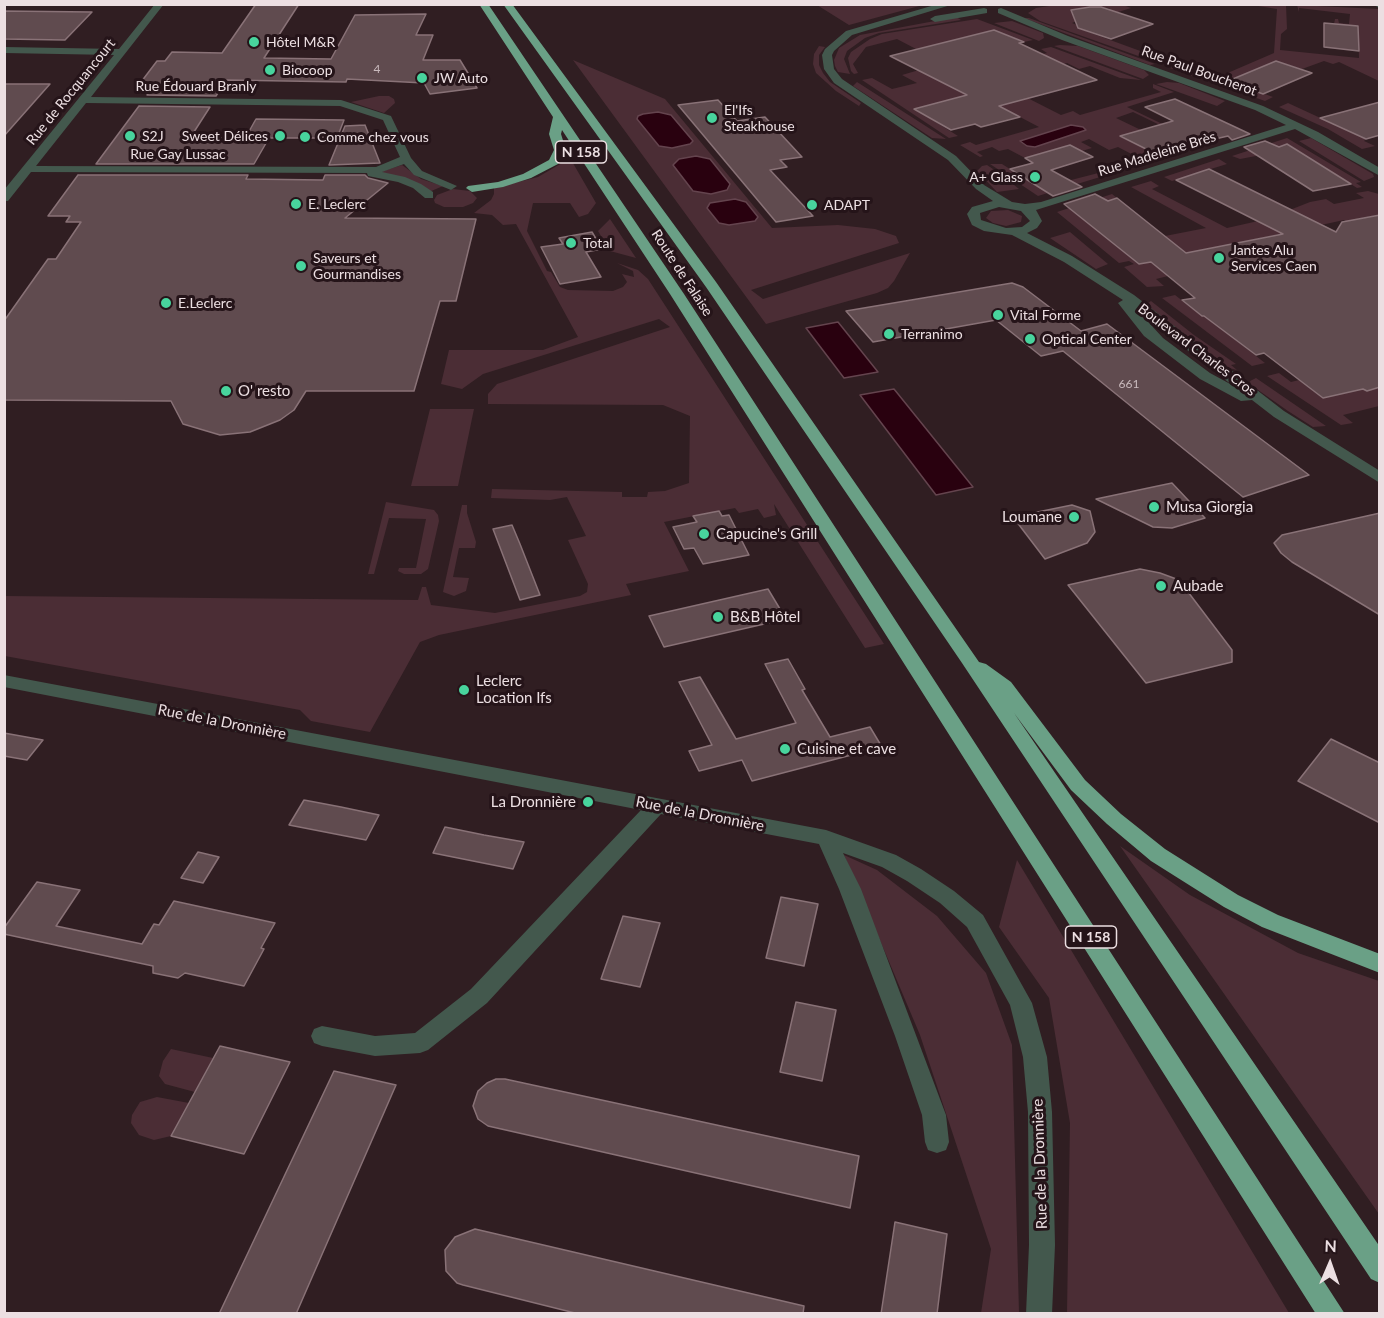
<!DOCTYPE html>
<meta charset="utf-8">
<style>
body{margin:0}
#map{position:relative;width:1384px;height:1318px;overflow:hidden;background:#301e22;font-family:Lato,sans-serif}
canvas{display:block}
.frame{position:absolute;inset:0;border:6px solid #ecdfe2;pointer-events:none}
.north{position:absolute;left:1300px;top:1234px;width:60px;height:60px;-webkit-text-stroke:4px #251419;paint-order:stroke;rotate:2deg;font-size:16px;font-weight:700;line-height:24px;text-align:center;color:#ecdfe2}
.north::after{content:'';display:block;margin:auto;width:21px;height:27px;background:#ecdfe2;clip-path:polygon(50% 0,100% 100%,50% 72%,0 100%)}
</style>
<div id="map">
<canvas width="1384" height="1318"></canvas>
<div class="frame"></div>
<div class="north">N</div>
</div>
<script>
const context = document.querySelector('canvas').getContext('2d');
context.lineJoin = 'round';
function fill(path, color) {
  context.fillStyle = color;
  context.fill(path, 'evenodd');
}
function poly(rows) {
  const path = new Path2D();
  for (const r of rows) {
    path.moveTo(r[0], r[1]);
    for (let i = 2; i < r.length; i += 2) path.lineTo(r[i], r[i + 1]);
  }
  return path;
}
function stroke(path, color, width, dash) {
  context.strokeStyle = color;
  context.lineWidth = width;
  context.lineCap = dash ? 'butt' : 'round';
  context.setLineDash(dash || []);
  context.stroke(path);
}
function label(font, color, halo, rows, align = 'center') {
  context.font = font + ' Lato,sans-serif';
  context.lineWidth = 6;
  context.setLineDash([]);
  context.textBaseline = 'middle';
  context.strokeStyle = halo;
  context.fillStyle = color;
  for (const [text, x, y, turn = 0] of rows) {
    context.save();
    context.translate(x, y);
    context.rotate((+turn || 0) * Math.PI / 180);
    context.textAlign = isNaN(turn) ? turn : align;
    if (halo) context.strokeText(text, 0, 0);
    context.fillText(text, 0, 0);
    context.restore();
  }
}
const green = poly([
 [817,5,923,5,849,25],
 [1056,5,1123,5,1131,8,1115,13,1106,10,1110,8,1100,7,1074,14,1077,21,1072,23,1082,27,1080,29,1165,60,1158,63,1040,21,1028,13,1036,8],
 [1252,5,1286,5,1287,29,1281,34,1280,50,1359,58,1358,26,1334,24,1335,19,1338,19,1339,23,1349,24,1350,14,1299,8,1299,12,1297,5,1379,9,1379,81,1339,62,1333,64,1324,61,1302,69,1276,61,1228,81,1273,97,1265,101,1170,68,1180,65,1216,78,1274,53,1277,9],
 [956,17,961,20,879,33,865,38,847,51,844,59,850,74,838,72,835,66,834,60,839,48,860,35],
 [1024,18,1029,18,1155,64,1150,65],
 [977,19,1033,40,1024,42,994,30,950,41,995,66,1047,53,1041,49,1051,47,1141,80,1120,78,1090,66,1079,69,1067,63,1000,84,1061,115,1073,111,1080,115,1161,92,1153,88,1153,84,1174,92,1127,107,1204,144,1201,145,1133,112,1116,118,1141,130,1121,137,1154,153,1179,148,1190,149,1140,164,1137,162,1143,160,1118,147,1109,150,1089,139,1081,142,1092,148,1082,151,1070,145,1025,158,1008,149,999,151,992,147,977,152,983,156,980,157,960,145,970,142,976,145,1039,127,980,96,942,106,937,103,915,109,958,136,949,138,862,80,872,78,892,89,917,83,902,75,919,70,952,68,897,39,866,47,853,64,858,73,854,74,851,71,848,58,851,52,870,39,882,34],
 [1012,21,1043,33,1044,38,1039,41,994,23],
 [1060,45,1078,46,1144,70,1149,75,1143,79,1054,46],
 [819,46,825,47,819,55,819,65,823,73,830,82,861,103,859,106,836,91,816,73,813,64,814,54],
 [573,60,665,99,772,228,838,225,875,229,896,236,899,243,751,290,763,299,910,253,894,281,888,288,877,293,766,324],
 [857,82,946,139,932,138,853,86],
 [1167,82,1179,83,1225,101,1217,106,1156,84],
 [379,96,389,96,394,99,395,103,384,113,351,102],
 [1288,103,1366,139,1364,141,1375,146,1362,149,1328,129,1279,107],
 [1287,138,1361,182,1356,183,1362,187,1357,188,1288,144,1256,156,1240,159,1232,156],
 [1311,138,1373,174,1374,177,1364,181,1299,141],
 [570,158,596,203,588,214,579,217,570,203,533,203,527,231,547,271,551,272,560,287,568,290,613,291,623,287,627,282,622,274,634,277,633,271,617,263,638,270,648,279,884,644,865,648,774,504,776,515,764,518,758,509,739,513,735,508,664,522,689,571,626,584,631,595,439,635,420,642,370,732,311,721,300,710,5,656,4,596,418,600,422,587,426,587,431,605,495,613,580,596,587,592,588,584,568,540,586,536,567,497,550,500,491,498,492,489,622,492,622,497,647,497,648,492,665,491,689,483,690,416,663,405,488,404,488,394,497,384,670,327,659,319,483,374,462,389,441,384,449,350,543,350,578,337,516,224,503,225,492,215,474,213,491,200,494,194,494,188,538,177,562,163,562,159],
 [1219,159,1227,164,1172,181,1164,177],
 [990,164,1002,164,1040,188,1110,170,1106,167,1123,170,1038,196],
 [402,165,421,179,443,186,429,192,380,172],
 [987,165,1002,175,1019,189,997,192,977,171,982,166],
 [1151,181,1159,186,1152,189,1227,228,1267,219,1310,202,1326,199,1334,204,1364,198,1356,193,1368,191,1379,194,1379,215,1363,218,1365,234,1344,220,1151,262,1168,276,1156,279,1164,286,1147,287,1124,267,1134,264,1129,261,1119,263,1057,212,1112,194,1117,198,1075,212,1122,250,1170,240,1165,236,1206,228,1131,187],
 [453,189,470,191,477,198,473,203,463,207,444,207,435,203,434,200,437,195],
 [1008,210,1022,216,1021,222,1006,226,993,223,986,218,991,211],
 [610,219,636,258,610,251,598,231],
 [1070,232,1108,264,1096,269,1050,238],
 [1175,295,1202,316,1240,308,1233,338,1265,363,1252,366,1162,298],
 [1151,301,1194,335,1236,364,1231,365,1237,370,1225,367,1147,309,1147,304],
 [1279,373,1291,382,1299,380,1323,398,1363,389,1367,391,1379,387,1379,406,1343,415,1353,423,1341,425,1267,376],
 [1256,378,1326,426,1313,427,1288,411,1251,385,1250,381],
 [430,409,474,409,458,486,411,486],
 [386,502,434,510,438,515,439,521,428,569,421,574,404,574,398,571,399,568,416,568,426,519,389,518,374,574,368,574],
 [462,505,467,505,467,513,476,542,475,548,459,548,453,577,469,578,466,591,454,596,443,592,444,587],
 [1120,846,1190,895,1298,953,1379,981,1379,1214],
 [844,855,877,870,937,916,986,973,1012,1045,1019,1313,981,1313,991,1249,920,1035],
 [1017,860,1289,1313,1067,1313,1070,1123,1049,998,999,927],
 [171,1049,213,1058,195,1092,165,1084,159,1076,163,1061],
 [157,1097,189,1103,171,1136,154,1140,139,1135,131,1123,132,1115,140,1102]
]);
const water = poly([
 [658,112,671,115,693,141,690,144,672,148,659,146,637,119,638,116,643,114,658,112],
 [1071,125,1083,127,1086,130,1035,147,1027,146,1020,141,1071,125],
 [696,156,710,159,730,184,727,190,711,194,693,191,673,165,679,159,696,156],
 [735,199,746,202,758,217,755,221,729,225,719,223,707,208,710,203,735,199],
 [838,322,878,372,844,378,806,328,838,322],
 [894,389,973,487,936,495,860,395,894,389]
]);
const building = poly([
 [256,4,299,4,264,58,331,59,355,15,426,14,416,35,433,35,423,60,460,60,477,88,430,94,424,83,347,79,346,82,226,80,216,96,147,95,151,90,135,90,157,61,165,61,172,52,222,53,256,4],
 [1090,7,1101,7,1153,24,1111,39,1078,28,1071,10,1090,7],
 [4,11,92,12,65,40,4,39,4,11],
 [1324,23,1358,26,1359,51,1324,47,1324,23],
 [994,30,1024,42,1019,43,1097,80,999,106,1020,117,981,127,975,124,951,130,914,109,967,95,890,56,994,30],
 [1276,61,1312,73,1263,94,1228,81,1276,61],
 [4,84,50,84,4,136,4,84],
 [1175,99,1233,126,1250,134,1232,140,1228,136,1154,153,1120,136,1173,121,1145,107,1175,99],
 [718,100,737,121,765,117,802,157,780,160,787,167,770,170,813,216,776,222,678,105,718,100],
 [1380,102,1380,135,1366,139,1320,118,1380,102],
 [139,106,210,107,192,135,247,135,256,119,344,120,337,138,269,138,254,164,96,164,139,106],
 [365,125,380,163,329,165,345,126,365,125],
 [1265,141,1279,147,1287,144,1351,184,1313,191,1244,147,1265,141],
 [1070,145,1093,157,1051,170,1082,187,1053,196,1010,169,1033,163,1025,158,1070,145],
 [1209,169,1336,232,1342,222,1380,215,1380,387,1367,391,1363,389,1323,398,1264,353,1256,355,1204,316,1202,316,1182,300,1195,298,1151,262,1139,264,1064,204,1095,194,1108,201,1117,198,1186,253,1283,234,1176,180,1209,169],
 [78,175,248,175,246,179,323,180,325,175,365,175,368,178,388,183,345,218,476,219,456,301,440,301,414,391,306,391,294,410,280,420,250,432,220,435,183,424,171,401,4,400,4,321,48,259,56,259,81,222,66,222,70,216,48,216,78,175],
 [592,232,602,249,586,252,601,277,560,284,541,247,563,244,559,238,592,232],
 [1012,283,1023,287,1081,331,1107,324,1309,475,1243,497,1063,351,1041,356,996,320,873,342,846,311,1012,283],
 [1172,483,1205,518,1172,528,1153,527,1096,499,1172,483],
 [1072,505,1090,511,1095,532,1087,543,1045,559,1013,517,1072,505],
 [719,511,722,516,729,515,749,555,703,564,694,548,684,549,673,527,697,522,693,516,719,511],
 [1380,513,1380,615,1292,562,1281,553,1274,543,1282,535,1380,513],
 [512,525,520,544,540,595,520,600,493,529,512,525],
 [1140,569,1160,573,1179,580,1232,650,1232,662,1146,683,1068,585,1140,569],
 [768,589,786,619,664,647,649,616,768,589],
 [788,659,805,689,802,690,830,737,870,727,882,747,752,781,742,760,699,771,689,751,712,745,679,682,700,677,736,739,796,723,765,664,788,659],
 [4,733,43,740,27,760,4,756,4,733],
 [1331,739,1380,763,1380,823,1298,781,1331,739],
 [304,800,341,807,379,815,366,840,289,825,304,800],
 [445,827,484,835,524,842,513,869,433,853,445,827],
 [198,852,219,857,203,883,181,878,198,852],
 [37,882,80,890,56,926,142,944,154,924,159,925,174,901,275,923,261,948,264,949,244,986,185,973,178,978,153,973,153,966,4,934,4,928,37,882],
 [781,897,818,904,804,966,766,958,781,897],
 [623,916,660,923,640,987,601,979,623,916],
 [796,1002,836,1010,822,1081,780,1072,796,1002],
 [220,1046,290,1062,244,1154,171,1136,220,1046],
 [334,1071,396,1085,296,1314,219,1314,334,1071],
 [496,1079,505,1079,859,1156,850,1208,488,1126,478,1119,473,1106,478,1091,487,1083,496,1079],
 [895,1222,947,1234,937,1314,881,1314,895,1222],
 [475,1229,804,1306,803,1314,579,1314,463,1285,457,1283,446,1271,445,1250,455,1237,475,1229]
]);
const minor = poly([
 [155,4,164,4,91,97,341,100,391,116,411,158,422,171,457,186,451,190,414,175,404,164,382,172,405,177,421,184,433,192,433,198,425,198,413,188,398,182,368,176,367,173,31,172,8,201,4,201,4,190,114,55,4,53,4,47,119,49,155,4],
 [86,103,340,106,383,120,400,157,376,167,36,166,86,103],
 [938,4,954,4,852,35,834,51,832,55,834,69,842,79,956,156,984,185,1012,202,1025,204,1041,202,1286,125,1255,110,1062,40,998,13,998,9,1001,8,1068,36,1263,106,1318,132,1380,168,1380,176,1295,129,1036,210,1042,221,1037,228,1027,233,1072,256,1134,295,1284,411,1380,471,1380,483,1274,417,1252,400,1241,401,1200,379,1144,336,1118,303,1123,300,1064,262,1012,235,984,231,972,225,967,214,972,207,993,201,976,189,948,160,834,83,824,69,822,55,825,49,846,31,938,4],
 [999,207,1021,211,1030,221,1022,227,1006,228,981,220,980,213,999,207],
 [1140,313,1232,385,1210,373,1163,338,1140,313],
 [1375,4,1380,4,1380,8,1377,7,1375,4],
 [984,8,987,9,987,13,935,22,930,19,935,16,984,8],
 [4,675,826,830,896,855,921,869,954,891,983,915,1032,1003,1047,1057,1052,1112,1055,1245,1052,1314,1026,1314,1029,1245,1028,1112,1023,1057,1010,1005,967,927,940,903,907,881,882,867,843,853,861,889,946,1115,949,1142,946,1150,937,1153,928,1150,925,1142,922,1115,895,1036,839,889,819,844,661,814,487,1003,428,1050,420,1053,375,1056,322,1046,314,1043,311,1036,314,1029,322,1026,375,1036,415,1033,471,989,641,810,4,687,4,675]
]);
const highway = poly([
 [479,4,488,4,684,294,1345,1314,1316,1314,670,294,562,130,561,134,566,150,558,164,531,178,503,187,472,192,466,188,468,186,498,182,523,174,549,160,554,150,549,134,553,117,479,4],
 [503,4,512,4,716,282,979,662,986,664,1011,682,1085,780,1121,814,1165,849,1238,895,1278,915,1380,954,1380,973,1262,927,1224,907,1151,861,1107,824,1071,790,1014,713,1380,1247,1380,1283,1371,1279,962,663,706,287,503,4]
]);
const markers = [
 [254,42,6,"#48d49d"],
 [270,70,6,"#48d49d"],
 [422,78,6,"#48d49d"],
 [712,118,6,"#48d49d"],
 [130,136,6,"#48d49d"],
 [280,136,6,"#48d49d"],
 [305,137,6,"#48d49d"],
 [1035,177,6,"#48d49d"],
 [296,204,6,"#48d49d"],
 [812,205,6,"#48d49d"],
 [571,243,6,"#48d49d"],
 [1219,258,6,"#48d49d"],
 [301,266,6,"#48d49d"],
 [166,303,6,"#48d49d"],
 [998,315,6,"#48d49d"],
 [889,334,6,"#48d49d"],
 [1030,339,6,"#48d49d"],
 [226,391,6,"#48d49d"],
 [1154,507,6,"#48d49d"],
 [1074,517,6,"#48d49d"],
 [704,534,6,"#48d49d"],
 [1161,586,6,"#48d49d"],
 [718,617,6,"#48d49d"],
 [464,690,6,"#48d49d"],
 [785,749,6,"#48d49d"],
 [588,802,6,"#48d49d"]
];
const numberNames = [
 ["4",377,69],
 ["661",1129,384]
];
const farPoinames = [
 ["Hôtel M&R",266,42],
 ["Biocoop",282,70],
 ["JW Auto",434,78],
 ["El'Ifs",724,110],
 ["Steakhouse",724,126],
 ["S2J",142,136],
 ["Sweet Délices",268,136,"right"],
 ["Comme chez vous",317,137],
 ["A+ Glass",1023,177,"right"],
 ["E. Leclerc",308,204],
 ["ADAPT",824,205],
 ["Total",583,243],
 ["Jantes Alu",1231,250],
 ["Services Caen",1231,266],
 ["Saveurs et",313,258],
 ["Gourmandises",313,274],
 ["E.Leclerc",178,303],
 ["Vital Forme",1010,315],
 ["Terranimo",901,334],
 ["Optical Center",1042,339]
];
const farStreetnames = [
 ["Rue Paul Boucherot",1199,71,20],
 ["Rue Édouard Branly",196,86],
 ["Rue de Rocquancourt",71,92,-51],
 ["Rue Gay Lussac",178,154],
 ["Rue Madeleine Brès",1157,154,-17],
 ["Route de Falaise",682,273,57],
 ["Boulevard Charles Cros",1197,350,37]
];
const shields = [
 [581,152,51],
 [1091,937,51]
];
const shieldNames = [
 ["N 158",581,152],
 ["N 158",1091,937]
];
const poiNames = [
 ["O' resto",238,391],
 ["Musa Giorgia",1166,507],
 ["Loumane",1062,517,"right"],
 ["Capucine's Grill",716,534],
 ["Aubade",1173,586],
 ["B&B Hôtel",730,617],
 ["Leclerc",476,681],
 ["Location Ifs",476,698],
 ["Cuisine et cave",797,749],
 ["La Dronnière",576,802,"right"]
];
const streetNames = [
 ["Rue de la Dronnière",222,722,11],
 ["Rue de la Dronnière",700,814,11],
 ["Rue de la Dronnière",1040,1164,-92]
];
fill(green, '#4b2d35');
fill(water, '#29010f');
stroke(water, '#64444e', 1.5);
fill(building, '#604b4f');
stroke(building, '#897277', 1.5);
fill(minor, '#43584d');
fill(highway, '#6aa086');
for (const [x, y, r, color] of markers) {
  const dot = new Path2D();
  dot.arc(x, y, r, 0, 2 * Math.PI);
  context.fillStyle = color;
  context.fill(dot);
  stroke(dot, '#251419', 2);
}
label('12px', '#c9babd', null, numberNames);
label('14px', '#ecdfe2', '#251419', farPoinames, 'left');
label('14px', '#ecdfe2', '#251419', farStreetnames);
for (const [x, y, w] of shields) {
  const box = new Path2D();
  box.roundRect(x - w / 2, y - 11, w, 22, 4.5);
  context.fillStyle = '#251419';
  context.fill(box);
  stroke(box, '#ecdfe2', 1.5);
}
label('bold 14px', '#ecdfe2', null, shieldNames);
label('15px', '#ecdfe2', '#251419', poiNames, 'left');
label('15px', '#ecdfe2', '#251419', streetNames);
</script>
